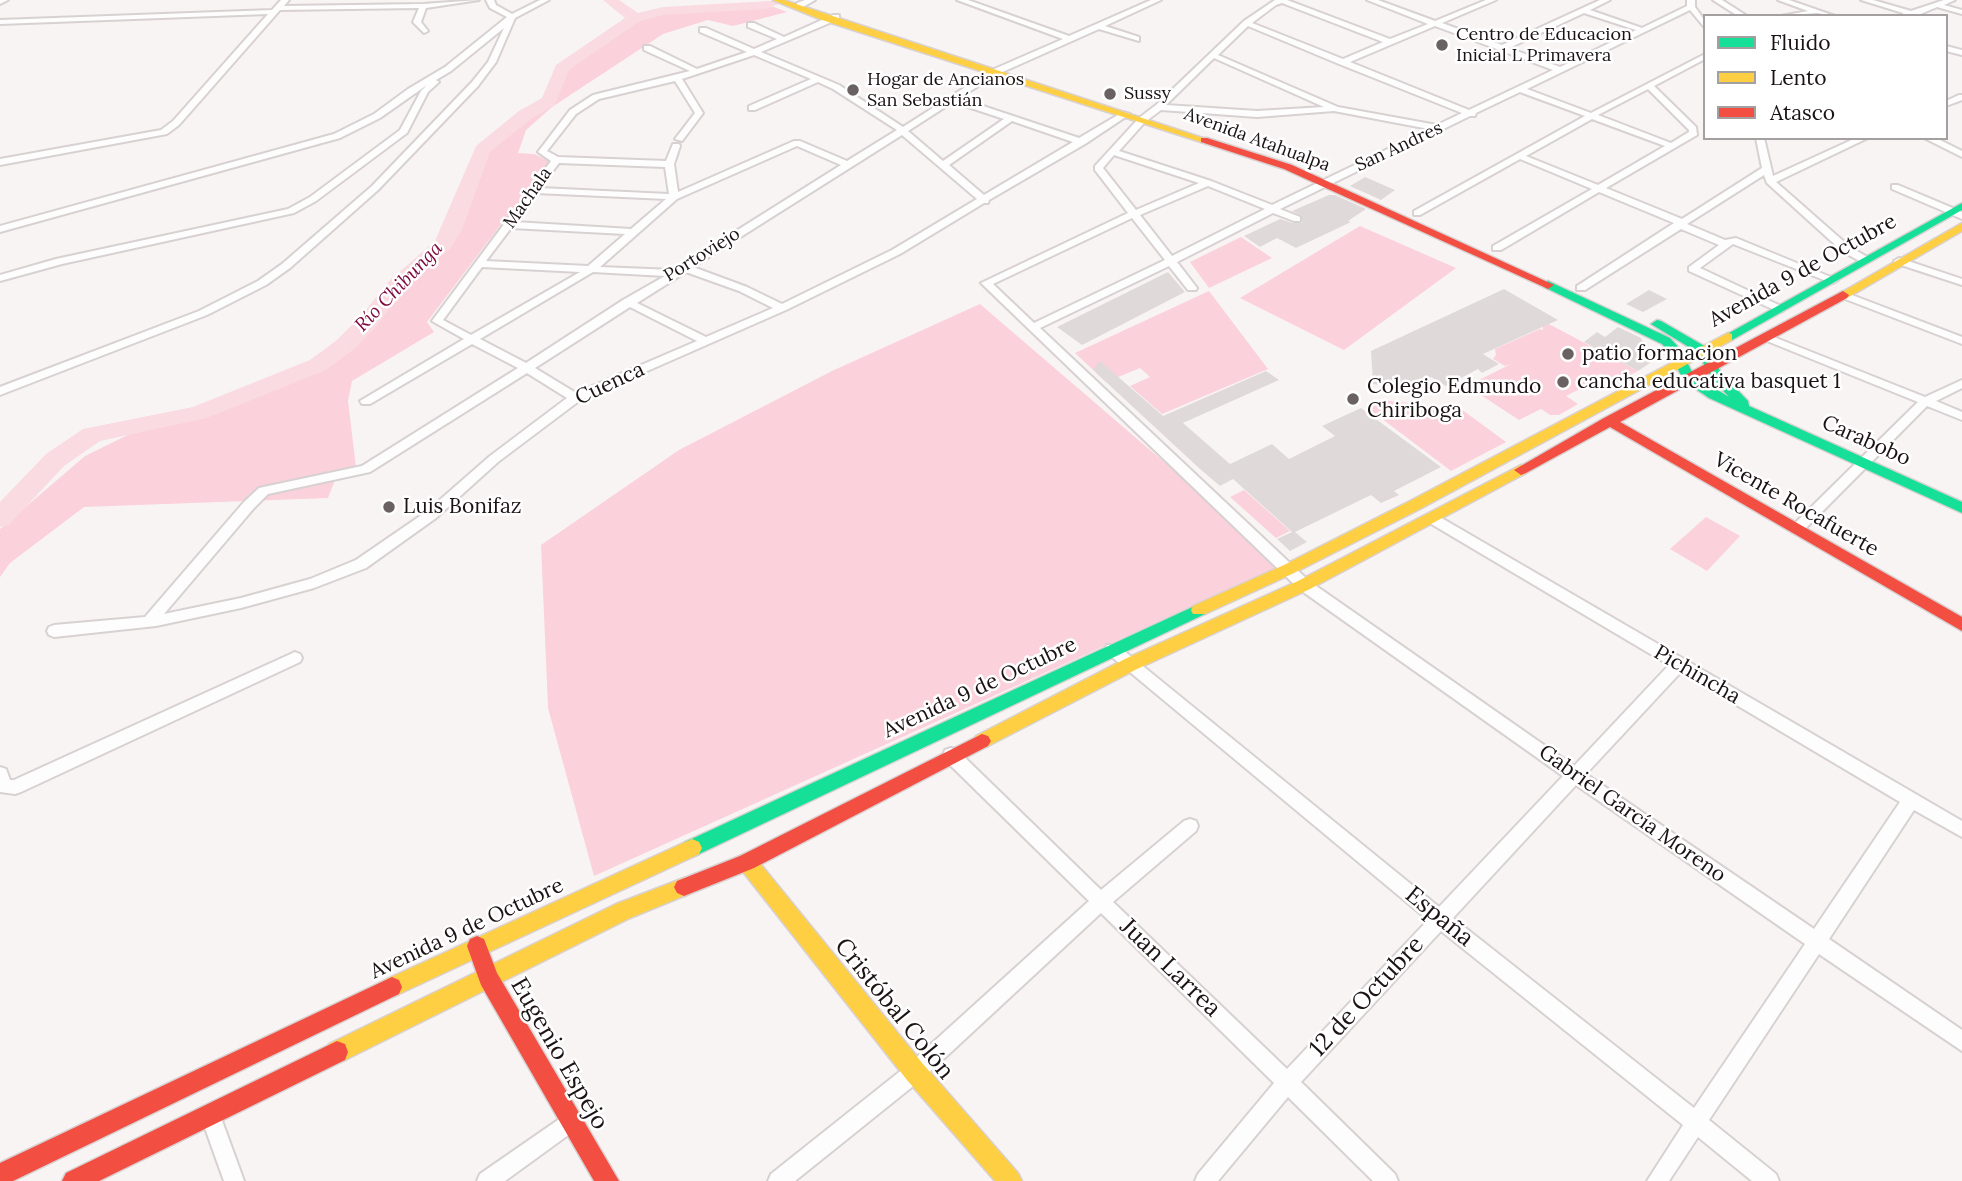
<!DOCTYPE html>
<meta charset="utf-8">
<style>
body{margin:0}
#map{position:relative;width:1962px;height:1181px;overflow:hidden;background:#f9f4f4;font-family:Lora,serif}
canvas{display:block}
.legend{position:absolute;left:1703px;top:14px;width:245px;height:126px;box-sizing:border-box;background:#fff;border:2px solid #a4a0a1;margin:0;padding:9px 12px;list-style:none;font-size:21px;color:#1b1214}
.legend li{display:flex;align-items:center;gap:14px;height:35px}
.legend b{width:35px;border:2px solid #a4a0a1}
</style>
<div id="map">
<canvas width="1962" height="1181"></canvas>
<ul class="legend">
<li><b style="height:9px;background:#16e098"></b>Fluido</li>
<li><b style="height:9px;background:#ffcf43"></b>Lento</li>
<li><b style="height:9px;background:#f24e42"></b>Atasco</li>
</ul>
</div>
<script>
const context = document.querySelector('canvas').getContext('2d');
context.lineJoin = 'round';
function fill(path, color) {
  context.fillStyle = color;
  context.fill(path, 'evenodd');
}
function poly(rows) {
  const path = new Path2D();
  for (const r of rows) {
    path.moveTo(r[0], r[1]);
    for (let i = 2; i < r.length; i += 2) path.lineTo(r[i], r[i + 1]);
  }
  return path;
}
function stroke(path, color, width, dash) {
  context.strokeStyle = color;
  context.lineWidth = width;
  context.lineCap = dash ? 'butt' : 'round';
  context.setLineDash(dash || []);
  context.stroke(path);
}
function label(font, color, halo, rows, align = 'center') {
  context.font = font + ' Lora,serif';
  context.lineWidth = 5;
  context.setLineDash([]);
  context.textBaseline = 'middle';
  context.strokeStyle = halo;
  context.fillStyle = color;
  for (const [text, x, y, turn = 0] of rows) {
    context.save();
    context.translate(x, y);
    context.rotate((+turn || 0) * Math.PI / 180);
    context.textAlign = isNaN(turn) ? turn : align;
    if (halo) context.strokeText(text, 0, 0);
    context.fillText(text, 0, 0);
    context.restore();
  }
}
const green = poly([
 [774,7,787,12,733,26,708,20,663,34,552,107,526,130,518,153,534,154,549,161,427,322,434,332,352,381,348,401,357,476,335,480,328,498,84,507,10,563,0,577,0,529,85,456,138,430,222,407,286,385,331,362,373,328,398,294,440,254,461,226,492,145,559,92,570,66,635,23,654,16,686,11],
 [1360,226,1456,268,1344,350,1240,298],
 [1241,237,1272,258,1209,288,1190,262],
 [1209,291,1268,369,1162,414,1130,386,1150,377,1140,368,1106,382,1075,353],
 [980,304,1284,565,594,876,548,708,541,545,679,450,832,371],
 [1543,321,1638,371,1605,389,1593,382,1566,396,1578,404,1559,415,1550,415,1541,409,1519,420,1467,386,1511,364,1505,366,1493,359,1496,355,1495,349,1540,329,1543,330],
 [1381,400,1461,409,1506,442,1451,471,1365,406],
 [1244,490,1290,531,1276,538,1230,497],
 [1706,517,1740,536,1707,571,1670,549]
]);
const river = poly([
 [603,0,619,0,638,13,663,7,788,0,766,9,663,15,640,21,569,70,555,105,531,119,490,152,462,230,450,249,403,289,378,325,353,350,326,370,207,418,100,441,64,466,9,525,0,527,0,502,46,454,83,429,193,407,310,360,337,340,362,315,389,281,435,241,476,146,519,111,542,98,556,65,625,18,603,0]
]);
const building = poly([
 [1365,177,1395,190,1381,200,1350,186],
 [1329,195,1335,195,1366,209,1348,221,1351,222,1296,248,1277,238,1260,247,1244,236,1280,219,1293,223,1302,223,1302,216,1292,211],
 [1168,272,1185,292,1088,342,1082,345,1057,327],
 [1504,289,1558,320,1483,354,1499,364,1482,373,1478,369,1446,386,1431,377,1412,385,1413,389,1373,384,1371,351],
 [1649,290,1667,299,1643,312,1626,304],
 [1618,327,1641,338,1653,361,1638,371,1584,342,1597,332,1605,337],
 [1100,361,1163,416,1266,371,1279,380,1183,423,1230,464,1272,444,1289,459,1335,436,1322,426,1361,408,1441,467,1394,491,1399,495,1381,503,1371,495,1295,532,1307,542,1290,551,1277,539,1292,532,1233,479,1220,486,1200,469,1093,370]
]);
const street = poly([
 [0,0,8,0,0,4,0,0],
 [281,0,289,0,284,6,423,4,479,0,426,8,421,22,428,31,424,33,413,22,419,8,280,10,179,125,167,134,0,165,0,159,161,130,173,121,268,14,0,24,0,20,272,10,281,0],
 [486,0,494,0,496,5,512,14,540,0,549,0,515,18,496,62,478,86,378,190,290,268,266,285,207,315,0,395,0,387,199,311,258,281,282,264,372,186,472,82,488,62,504,28,451,71,436,80,439,82,428,92,407,133,316,201,294,213,62,264,0,281,0,275,56,259,288,209,310,197,400,130,421,91,427,85,380,118,340,138,0,232,0,226,334,134,374,114,408,89,445,67,507,17,490,8,486,0],
 [805,0,815,0,803,7,797,7,797,3,805,0],
 [957,0,968,0,1069,36,1151,0,1161,0,1105,26,1139,37,1139,41,1099,29,998,74,959,98,1079,138,1123,112,1130,114,1085,144,989,200,988,203,984,203,900,254,786,310,579,401,498,462,436,518,366,568,314,588,241,608,156,626,54,637,49,635,47,631,49,627,54,625,145,617,244,502,259,488,362,466,518,368,472,344,370,404,362,404,360,401,464,339,432,321,551,161,538,152,570,110,593,95,690,71,644,50,644,46,650,46,697,69,747,52,700,32,700,28,706,28,754,49,777,39,748,27,748,23,754,23,784,37,833,15,839,15,839,19,761,52,839,85,903,127,992,70,1063,39,957,0],
 [754,55,811,79,749,106,749,110,755,110,818,82,833,89,897,130,847,161,800,141,794,141,678,192,674,164,680,146,679,144,673,144,666,161,558,157,547,151,576,114,599,99,675,81,695,113,675,139,682,141,703,113,682,79,754,55],
 [953,102,1004,119,943,161,908,131,953,102],
 [1012,121,1073,142,984,195,949,165,1012,121],
 [902,135,977,199,892,250,782,304,747,287,693,267,902,135],
 [797,146,841,165,674,270,600,267,677,199,797,146],
 [559,163,665,167,669,194,540,188,559,163],
 [536,193,666,199,631,229,515,222,536,193],
 [511,228,625,234,588,266,486,261,511,228],
 [482,267,580,272,471,335,443,320,482,267],
 [593,272,665,276,623,300,526,363,480,339,593,272],
 [686,272,739,291,773,308,706,337,637,303,686,272],
 [630,307,697,341,576,393,535,368,630,307],
 [527,373,567,398,490,456,426,512,356,560,310,579,241,598,164,614,254,508,268,494,370,472,527,373],
 [1275,0,1287,0,1390,39,1428,24,1367,0,1378,0,1435,21,1486,0,1496,0,1442,23,1502,45,1600,0,1610,0,1590,10,1642,28,1687,6,1687,0,1695,0,1695,7,1705,21,1705,28,1690,10,1527,89,1591,113,1705,54,1705,59,1654,86,1696,127,1697,135,1606,188,1682,219,1762,168,1756,138,1764,138,1773,176,1856,138,1868,138,1776,182,1850,247,1869,258,1869,262,1861,262,1842,251,1767,183,1764,175,1687,224,1725,240,1736,238,1838,280,1833,283,1829,282,1733,244,1700,268,1783,307,1783,311,1779,312,1689,271,1689,267,1719,245,1681,229,1585,290,1577,290,1577,286,1674,223,1599,192,1501,250,1493,250,1493,246,1592,189,1520,159,1420,215,1414,215,1414,211,1585,116,1520,92,1476,113,1475,116,1470,116,1280,209,1300,217,1300,221,1294,221,1273,213,1177,262,1197,288,1196,290,1188,290,1169,266,1040,328,1309,581,1574,766,1669,665,1428,522,1426,519,1428,516,1438,516,1962,821,1962,837,1914,810,1829,939,1962,1030,1962,1051,1819,954,1709,1120,1776,1174,1779,1181,1752,1181,1698,1137,1669,1181,1647,1181,1683,1125,1441,931,1301,1082,1395,1174,1398,1181,1373,1181,1288,1097,1218,1181,1195,1181,1198,1174,1274,1083,1101,913,922,1079,795,1181,768,1181,771,1174,908,1065,1089,901,945,760,943,755,945,750,951,748,957,750,1101,890,1184,821,1190,819,1196,821,1198,826,1196,831,1113,902,1287,1069,1428,920,1107,653,1105,649,1107,645,1117,645,1439,907,1563,776,1299,589,981,283,1128,213,1095,170,1095,166,1139,118,1156,105,1244,21,1275,0],
 [1282,3,1383,42,1343,59,1252,23,1276,5,1282,3],
 [1584,13,1636,30,1560,67,1509,48,1584,13],
 [1248,26,1339,64,1462,113,1437,125,1338,107,1218,55,1248,26],
 [1435,26,1553,70,1469,110,1350,62,1435,26],
 [1214,58,1324,107,1257,111,1166,105,1214,58],
 [1648,89,1689,130,1689,132,1671,143,1598,115,1648,89],
 [1161,110,1257,117,1334,111,1429,129,1272,205,1211,181,1119,151,1145,122,1161,110],
 [1592,119,1665,146,1598,185,1526,156,1592,119],
 [1114,155,1199,183,1136,210,1103,168,1114,155],
 [1208,186,1265,209,1172,256,1140,215,1208,186],
 [1132,218,1165,260,1034,323,993,284,1132,218],
 [1681,672,1900,802,1814,929,1586,774,1681,672],
 [1576,785,1805,944,1694,1108,1453,918,1576,785],
 [1713,0,1722,0,1747,16,1738,16,1713,0],
 [1778,0,1789,0,1835,16,1817,13,1781,16,1808,11,1778,0],
 [1861,0,1873,0,1911,11,1944,0,1955,0,1944,5,1962,10,1962,14,1937,7,1916,16,1903,16,1903,13,1861,0],
 [1946,46,1962,50,1962,55,1946,51,1946,46],
 [1959,95,1962,95,1962,100,1946,106,1946,101,1959,95],
 [1924,138,1936,138,1962,151,1962,157,1924,138],
 [1892,185,1898,185,1962,212,1962,219,1892,189,1892,185],
 [1899,258,1962,279,1962,285,1895,263,1894,261,1899,258],
 [1844,292,1962,337,1962,344,1840,297,1840,293,1844,292],
 [1766,334,1925,397,1962,380,1962,388,1936,401,1962,412,1962,420,1927,406,1802,532,1792,532,1790,529,1792,526,1918,402,1762,339,1760,337,1766,334],
 [295,652,300,654,302,658,300,662,21,792,15,794,0,792,0,767,6,769,10,780,14,780,295,652],
 [210,1104,217,1107,244,1181,224,1181,200,1114,203,1107,210,1104],
 [571,1111,578,1114,581,1121,578,1128,505,1181,477,1181,480,1174,571,1111]
]);
const fast = poly([
 [1962,203,1962,210,1732,340,1724,340,1722,337,1962,203],
 [1548,281,1670,338,1681,350,1694,376,1729,397,1712,379,1697,352,1651,324,1657,320,1661,321,1706,347,1722,374,1748,401,1749,406,1962,502,1962,513,1709,398,1684,381,1669,352,1662,344,1544,287,1542,285,1548,281],
 [1199,604,1205,606,1207,610,1205,614,699,854,692,857,685,854,682,848,685,842,1199,604]
]);
const slow = poly([
 [773,0,784,0,1209,140,1201,142,822,20,773,0],
 [1962,223,1962,231,1847,298,1843,299,1837,295,1962,223],
 [1728,333,1732,334,1732,340,1420,509,1294,573,1205,614,1193,614,1191,610,1193,606,1284,565,1410,501,1728,333],
 [1521,465,1526,467,1528,470,1526,473,1310,589,1137,669,988,746,982,748,976,746,973,741,976,736,1125,659,1298,581,1521,465],
 [692,839,699,842,702,848,699,854,399,994,392,997,385,994,382,987,385,980,692,839],
 [747,853,754,856,923,1064,1018,1173,1022,1181,995,1181,907,1080,740,868,737,862,740,856,747,853],
 [684,878,691,881,694,887,691,893,630,918,345,1060,337,1063,329,1060,326,1052,329,1044,616,904,684,878]
]);
const jam = poly([
 [1201,138,1207,138,1292,165,1554,285,1548,289,1544,287,1284,169,1201,142,1201,138],
 [1843,291,1849,295,1847,298,1620,422,1962,617,1962,631,1610,427,1526,473,1521,475,1514,470,1604,418,1843,291],
 [982,734,988,736,991,741,988,746,754,868,684,896,677,893,674,887,677,881,740,856,982,734],
 [477,936,484,939,497,973,619,1181,594,1181,481,985,467,946,470,939,477,936],
 [392,977,399,980,402,987,399,994,13,1181,0,1181,0,1163,392,977],
 [337,1041,345,1044,348,1052,345,1060,99,1181,62,1181,66,1173,337,1041]
]);
const markers = [
 [1442,45,7,"#696162"],
 [853,90,7,"#696162"],
 [1110,94,7,"#696162"],
 [1568,354,7,"#696162"],
 [1563,382,7,"#696162"],
 [1353,399,7,"#696162"],
 [389,507,7,"#696162"]
];
const farPoinames = [
 ["Centro de Educacion",1456,35],
 ["Inicial L Primavera",1456,56],
 ["Hogar de Ancianos",867,80],
 ["San Sebastián",867,101],
 ["Sussy",1124,94]
];
const farStreetnames = [
 ["Avenida Atahualpa",1257,140,20],
 ["San Andres",1399,147,-25],
 ["Machala",528,198,-55],
 ["Portoviejo",702,255,-32]
];
const farWaternames = [
 ["Río Chibunga",399,287,-46]
];
const streetNames = [
 ["Avenida 9 de Octubre",1803,271,-29],
 ["Cuenca",610,384,-25],
 ["Carabobo",1866,441,24],
 ["Vicente Rocafuerte",1796,505,30],
 ["Pichincha",1697,675,30],
 ["Avenida 9 de Octubre",980,688,-25],
 ["Gabriel García Moreno",1632,814,35],
 ["Avenida 9 de Octubre",467,929,-25]
];
const poiNames = [
 ["patio formacion",1582,354],
 ["cancha educativa basquet 1",1577,382],
 ["Colegio Edmundo",1367,387],
 ["Chiriboga",1367,411],
 ["Luis Bonifaz",403,507]
];
const nearStreetnames = [
 ["España",1439,917,39],
 ["Juan Larrea",1170,968,44],
 ["12 de Octubre",1367,997,-47],
 ["Cristóbal Colón",894,1009,51],
 ["Eugenio Espejo",559,1054,60]
];
fill(green, '#fbd1db');
fill(river, '#f9dbe1');
fill(building, '#e0d9da');
stroke(street, '#d8d1d2', 4);
stroke(fast, '#d8d1d2', 3);
stroke(slow, '#d8d1d2', 3);
stroke(jam, '#d8d1d2', 3);
fill(street, '#fefdfd');
fill(fast, '#16e098');
fill(slow, '#ffcf43');
fill(jam, '#f24e42');
for (const [x, y, r, color] of markers) {
  const dot = new Path2D();
  dot.arc(x, y, r, 0, 2 * Math.PI);
  context.fillStyle = color;
  context.fill(dot);
  stroke(dot, '#fff', 2.5);
}
label('18px', '#1b1214', '#fff', farPoinames, 'left');
label('18px', '#1b1214', '#fff', farStreetnames);
label('italic 19px', '#7d063b', '#fff', farWaternames);
label('21px', '#1b1214', '#fff', streetNames);
label('21px', '#1b1214', '#fff', poiNames, 'left');
label('24px', '#1b1214', '#fff', nearStreetnames);
</script>
